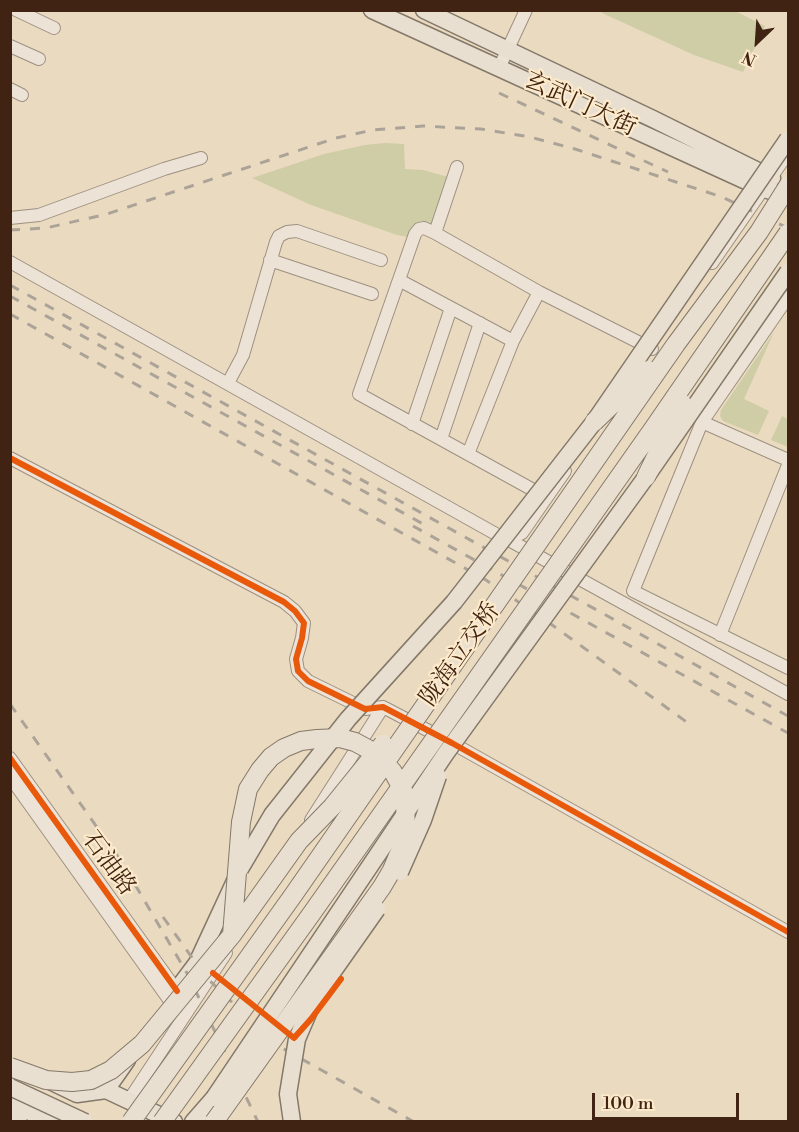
<!DOCTYPE html>
<meta charset="utf-8">
<style>
body{margin:0}
#map{position:relative;width:799px;height:1132px;overflow:hidden;background:#eadac0;font-family:"Libre Bodoni",serif}
canvas{display:block}
.frame{position:absolute;inset:0;border:12px solid #402313;pointer-events:none}
.north{position:absolute;left:727px;top:12px;width:60px;height:60px;-webkit-text-stroke:4px #fceaca;paint-order:stroke;rotate:205deg;font-size:16px;font-weight:700;line-height:24px;text-align:center;color:#402313}
.north::after{content:'';display:block;margin:auto;width:21px;height:27px;background:#402313;clip-path:polygon(50% 0,100% 100%,50% 72%,0 100%)}
.scale{position:absolute;left:592px;top:1093px;width:147px;height:27px;box-sizing:border-box;border:3px solid #402313;border-top:0;padding-left:8px;font-size:18px;line-height:21px;white-space:nowrap;color:#402313;-webkit-text-stroke:4px #fceaca;paint-order:stroke}
</style>
<div id="map">
<canvas width="799" height="1132"></canvas>
<div class="frame"></div>
<div class="north">N</div>
<div class="scale">100 m</div>
</div>
<script>
const context = document.querySelector('canvas').getContext('2d');
context.lineJoin = 'round';
function fill(path, color) {
  context.fillStyle = color;
  context.fill(path, 'evenodd');
}
function poly(rows) {
  const path = new Path2D();
  for (const r of rows) {
    path.moveTo(r[0], r[1]);
    for (let i = 2; i < r.length; i += 2) path.lineTo(r[i], r[i + 1]);
  }
  return path;
}
function stroke(path, color, width, dash) {
  context.strokeStyle = color;
  context.lineWidth = width;
  context.lineCap = dash ? 'butt' : 'round';
  context.setLineDash(dash || []);
  context.stroke(path);
}
function label(font, color, halo, rows, align = 'center') {
  context.font = font + ' "Libre Bodoni","Noto Serif SC",serif';
  context.lineWidth = 4.5;
  context.setLineDash([]);
  context.textBaseline = 'middle';
  context.strokeStyle = halo;
  context.fillStyle = color;
  for (const [text, x, y, turn = 0] of rows) {
    context.save();
    context.translate(x, y);
    context.rotate((+turn || 0) * Math.PI / 180);
    context.textAlign = isNaN(turn) ? turn : align;
    if (halo) context.strokeText(text, 0, 0);
    context.fillText(text, 0, 0);
    context.restore();
  }
}
const green = poly([
 [601,11,735,11,765,26,743,72,694,55,602,13],
 [385,143,404,144,405,169,423,170,452,178,431,236,420,231,412,238,397,235,311,205,252,178,324,154,365,145],
 [774,332,744,399,769,411,758,435,723,421,720,416,721,410],
 [782,416,788,419,788,447,771,440]
]);
const minor = poly([
 [16,10,54,28],
 [10,46,39,59],
 [499,68,526,10],
 [10,89,22,95],
 [10,218,39,215,164,169,201,158],
 [435,233,457,167],
 [270,260,372,294],
 [10,262,503,538,509,540,522,533,565,471],
 [712,263,788,153],
 [399,280,513,341],
 [788,297,702,422,633,591,788,668],
 [228,383,243,355,276,242,279,236,287,232,297,231,381,260],
 [702,422,788,460],
 [412,424,451,308],
 [441,439,480,323],
 [468,454,513,341,539,292],
 [10,458,284,602,295,611,304,623,302,638,296,659,298,671,308,681,365,709,383,707,452,743,788,932],
 [546,497,359,394,415,234,419,229,424,228,435,233,539,292,652,349],
 [509,540,788,694],
 [720,635,788,465],
 [10,758,177,991],
 [10,777,170,1001],
 [311,820,383,707],
 [129,1100,226,953]
]);
const major = poly([
 [372,10,744,180,764,189,788,196],
 [424,10,653,119,772,178],
 [182,983,197,963,235,881],
 [50,1081,77,1094,106,1090,174,1122],
 [106,1090,127,1060],
 [10,1102,51,1122],
 [10,1118,19,1122],
 [193,1122,214,1098]
]);
const rail = poly([
 [499,93,668,172],
 [10,230,46,228,107,214,336,138,373,130,423,126,481,129,530,137,575,149,722,197,788,228],
 [10,285,788,716],
 [10,296,425,525],
 [10,314,486,580,548,622,688,723],
 [413,526,788,733],
 [10,704,123,864,188,975,258,1122],
 [163,917,206,977,275,1044,414,1122]
]);
const majorBridge = poly([
 [240,869,272,815,348,719,454,602,594,422,788,139],
 [400,872,423,820,438,776],
 [10,1087,85,1122],
 [214,1098,446,753,646,477,788,272],
 [292,1122,288,1094,297,1039,315,997,377,909]
]);
const highwayBridge = poly([
 [594,422,648,370],
 [646,477,682,403],
 [10,1067,46,1080,72,1082,91,1080,111,1070,142,1044,232,935,299,841,332,807,383,744],
 [131,1122,294,894,676,344,759,232,788,186],
 [162,1122,312,913,653,429,788,233],
 [214,1122,382,887,392,870,400,851,406,831,405,802,403,790,393,772,379,756,368,749,355,742,340,738,317,739,301,741,284,748,271,757,260,770,248,789,241,822,232,935]
]);
const cycleway = poly([
 [10,458,284,602,295,611,304,623,302,638,296,659,298,671,308,681,365,709,383,707,452,743,788,932],
 [10,758,177,991],
 [213,973,294,1038,311,1019,341,979]
]);
const streetNames = [
 ["玄武门大街",580,105,25],
 ["陇海立交桥",461,655,-55],
 ["石油路",108,864,54]
];
fill(green, '#cfcda5');
stroke(minor, '#9d9080', 14);
stroke(major, '#847869', 19);
stroke(minor, '#ece3d6', 12);
stroke(major, '#e8dfd0', 16);
stroke(rail, '#aca398', 3, [10, 10]);
stroke(majorBridge, '#847869', 19, []);
stroke(highwayBridge, '#847869', 20, []);
stroke(majorBridge, '#e8dfd0', 16);
stroke(highwayBridge, '#e8dfd0', 18);
stroke(cycleway, '#e8590c', 6);
label('24px', '#402313', '#fceaca', streetNames);
</script>
